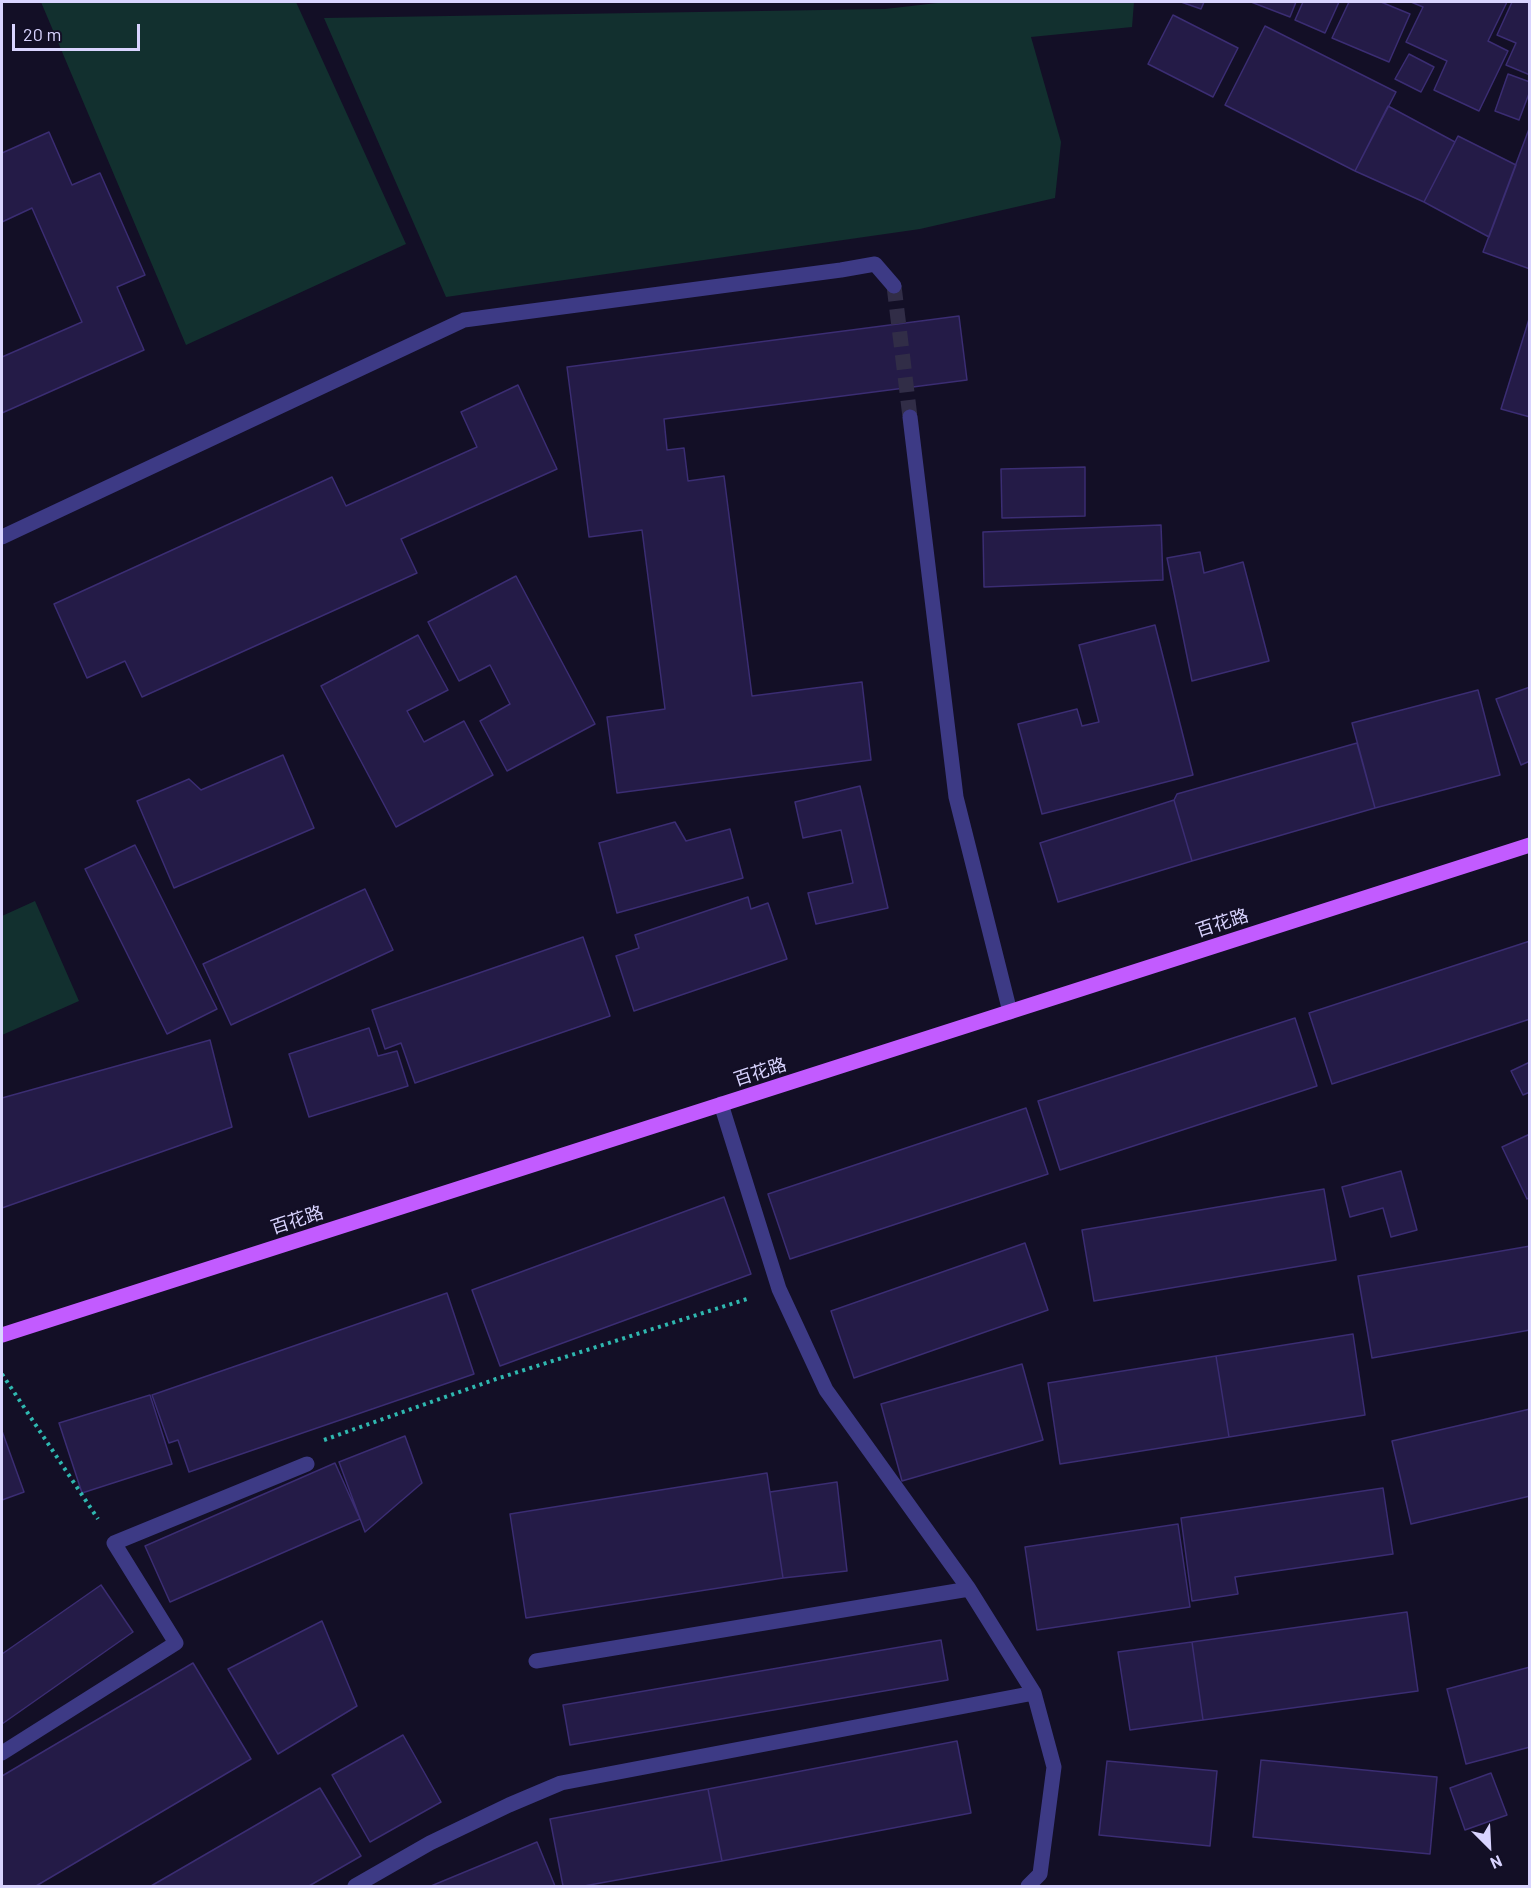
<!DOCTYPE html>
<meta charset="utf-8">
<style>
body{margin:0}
#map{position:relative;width:1531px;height:1888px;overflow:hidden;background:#130f26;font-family:Barlow,sans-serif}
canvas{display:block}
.frame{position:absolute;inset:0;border:3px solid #d9d4ff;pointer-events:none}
.north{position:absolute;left:1459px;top:1816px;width:60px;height:60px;-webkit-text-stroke:4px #130f26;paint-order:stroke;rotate:156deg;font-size:16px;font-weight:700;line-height:24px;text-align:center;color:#d9d4ff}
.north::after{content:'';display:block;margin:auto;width:21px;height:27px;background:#d9d4ff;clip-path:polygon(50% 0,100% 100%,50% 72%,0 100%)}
.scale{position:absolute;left:12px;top:24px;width:128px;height:27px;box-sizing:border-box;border:3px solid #d9d4ff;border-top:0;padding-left:8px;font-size:18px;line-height:21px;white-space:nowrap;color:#d9d4ff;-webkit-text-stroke:4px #130f26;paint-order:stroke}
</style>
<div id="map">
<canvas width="1531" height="1888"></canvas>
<div class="frame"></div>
<div class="north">N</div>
<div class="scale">20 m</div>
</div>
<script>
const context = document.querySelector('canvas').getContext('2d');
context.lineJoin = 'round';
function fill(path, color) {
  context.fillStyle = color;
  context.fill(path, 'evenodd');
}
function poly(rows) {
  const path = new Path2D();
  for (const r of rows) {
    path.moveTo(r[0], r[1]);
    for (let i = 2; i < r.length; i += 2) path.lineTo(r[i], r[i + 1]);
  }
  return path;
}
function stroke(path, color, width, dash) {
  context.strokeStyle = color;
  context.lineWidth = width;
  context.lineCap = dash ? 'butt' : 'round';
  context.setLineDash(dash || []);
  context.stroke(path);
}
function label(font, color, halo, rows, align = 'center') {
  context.font = font + ' Barlow,"Noto Sans SC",sans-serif';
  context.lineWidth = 4.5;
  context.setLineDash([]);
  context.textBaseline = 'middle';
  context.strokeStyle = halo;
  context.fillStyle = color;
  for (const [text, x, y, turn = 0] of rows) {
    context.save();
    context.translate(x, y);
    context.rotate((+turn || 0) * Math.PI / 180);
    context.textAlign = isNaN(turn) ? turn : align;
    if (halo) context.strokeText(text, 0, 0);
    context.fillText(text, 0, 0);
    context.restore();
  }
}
const green = poly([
 [41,2,296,2,406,244,186,345],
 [946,2,1134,2,1132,27,1031,37,1061,142,1055,198,920,229,446,297,324,18,885,9],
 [35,901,79,1001,2,1035,2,916]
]);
const building = poly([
 [1181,2,1204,2,1201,9,1181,2],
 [1251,2,1296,2,1290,17,1251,2],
 [1303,2,1339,2,1325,33,1295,20,1303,2],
 [1349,2,1381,2,1410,14,1389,62,1332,38,1349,2],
 [1411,2,1507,2,1488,41,1508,51,1479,111,1434,90,1447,61,1406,42,1423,7,1411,2],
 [1512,2,1530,2,1530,75,1506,65,1516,43,1497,35,1512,2],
 [1173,15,1238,48,1213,97,1148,64,1173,15],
 [1265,26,1396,92,1355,171,1225,105,1265,26],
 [1409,54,1434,67,1421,92,1395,79,1409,54],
 [1508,74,1530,82,1530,91,1519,120,1495,111,1508,74],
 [1388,106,1455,142,1424,202,1355,171,1388,106],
 [1529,129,1530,129,1530,269,1483,252,1529,129],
 [49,132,72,185,100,173,145,275,117,287,144,350,2,413,2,357,82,322,32,208,2,222,2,153,49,132],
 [1458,136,1516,165,1489,237,1424,202,1458,136],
 [959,316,967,380,664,419,667,450,684,448,688,481,724,476,752,696,862,682,871,760,617,793,607,717,665,709,642,530,589,537,567,367,959,316],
 [1530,316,1530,417,1501,409,1530,316],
 [518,385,557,469,401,539,417,573,142,697,125,661,87,678,54,604,332,477,346,506,477,447,461,412,518,385],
 [1085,467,1085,516,1002,518,1001,469,1085,467],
 [1161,525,1163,580,984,587,983,532,1161,525],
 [1200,552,1204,573,1243,562,1269,661,1192,681,1167,558,1200,552],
 [516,576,595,724,507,771,480,721,510,704,490,665,459,681,428,622,516,576],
 [1155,625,1193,775,1042,814,1018,724,1077,709,1082,726,1099,722,1079,645,1155,625],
 [418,635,448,690,407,711,424,742,464,721,493,775,396,827,321,686,418,635],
 [1530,687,1530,761,1521,765,1496,699,1530,687],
 [1478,690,1500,775,1375,808,1352,723,1478,690],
 [1357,743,1375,808,1192,861,1174,800,1177,794,1357,743],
 [283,755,314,828,174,888,137,801,189,779,201,790,283,755],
 [860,786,888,908,816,924,808,893,853,883,841,830,803,838,795,802,860,786],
 [1174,800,1192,861,1058,902,1040,843,1174,800],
 [675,822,686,841,730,829,743,878,617,913,599,843,675,822],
 [135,845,217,1009,167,1034,85,869,135,845],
 [365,889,393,950,231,1025,203,964,365,889],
 [748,897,751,909,768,903,787,959,634,1011,616,956,639,948,635,935,748,897],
 [583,937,610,1016,415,1083,401,1043,385,1049,372,1010,583,937],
 [1530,941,1530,1019,1332,1084,1309,1013,1530,941],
 [1295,1018,1317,1086,1060,1170,1038,1101,1295,1018],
 [369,1028,378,1056,397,1051,408,1086,309,1117,289,1054,369,1028],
 [210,1040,232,1127,2,1208,2,1098,210,1040],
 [1530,1062,1530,1092,1523,1095,1511,1071,1530,1062],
 [1026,1108,1048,1174,790,1259,768,1194,1026,1108],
 [1530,1134,1530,1197,1527,1199,1502,1147,1530,1134],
 [1401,1171,1417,1230,1391,1237,1383,1208,1350,1217,1342,1187,1401,1171],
 [1324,1189,1336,1260,1094,1301,1082,1230,1324,1189],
 [724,1197,751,1274,500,1366,472,1290,724,1197],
 [1025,1243,1048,1310,854,1378,831,1311,1025,1243],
 [1530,1246,1530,1330,1372,1358,1358,1276,1530,1246],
 [447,1293,474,1374,189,1472,178,1440,169,1443,152,1395,447,1293],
 [1353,1334,1365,1415,1229,1437,1216,1356,1353,1334],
 [1216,1356,1229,1437,1060,1464,1048,1383,1216,1356],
 [1022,1364,1043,1440,902,1481,881,1404,1022,1364],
 [150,1395,172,1464,82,1493,59,1423,150,1395],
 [1530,1409,1530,1496,1411,1524,1392,1441,1530,1409],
 [2,1431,24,1492,2,1500,2,1431],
 [405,1436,422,1483,365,1532,339,1462,405,1436],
 [335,1463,360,1519,170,1602,145,1546,335,1463],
 [767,1473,783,1578,526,1618,510,1514,767,1473],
 [837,1482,847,1571,783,1578,770,1492,837,1482],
 [1383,1488,1393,1554,1235,1577,1238,1594,1192,1601,1181,1518,1383,1488],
 [1178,1524,1190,1607,1037,1630,1025,1547,1178,1524],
 [101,1585,133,1632,2,1724,2,1654,101,1585],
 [1407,1612,1418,1691,1203,1720,1192,1642,1407,1612],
 [322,1621,357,1706,278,1754,228,1669,322,1621],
 [941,1640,948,1680,570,1745,563,1705,941,1640],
 [1192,1642,1203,1720,1130,1730,1118,1652,1192,1642],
 [193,1663,251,1759,36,1886,2,1886,2,1776,193,1663],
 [1530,1667,1530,1747,1466,1764,1447,1689,1530,1667],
 [403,1735,441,1802,370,1842,332,1775,403,1735],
 [957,1741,971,1813,722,1861,708,1789,957,1741],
 [1261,1760,1437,1777,1430,1854,1253,1837,1261,1760],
 [1107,1761,1217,1771,1210,1846,1099,1835,1107,1761],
 [1491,1773,1507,1815,1465,1830,1450,1788,1491,1773],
 [320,1788,361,1856,309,1886,151,1886,320,1788],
 [708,1789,722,1861,584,1886,563,1886,550,1819,708,1789],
 [537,1842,555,1886,431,1886,537,1842]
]);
const minorTunnel = poly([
 [894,286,910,417]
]);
const path = poly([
 [2,1374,98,1519],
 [324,1440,496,1379,750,1298]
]);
const minor = poly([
 [910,417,956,797,1010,1012],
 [2,537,464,320,841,270,875,264,894,286],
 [721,1104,779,1289,826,1390,969,1589,1034,1693,1054,1767,1040,1874,1028,1886],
 [536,1661,969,1589],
 [2,1753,176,1643,114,1543,307,1464],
 [355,1886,430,1843,509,1805,561,1783,1034,1693]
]);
const major = poly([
 [2,1335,1530,845]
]);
const streetNames = [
 ["百花路",1222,923,-18],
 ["百花路",760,1072,-18],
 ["百花路",297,1220,-18]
];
fill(green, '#12302f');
fill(building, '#241b47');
stroke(building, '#3b2d73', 1.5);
stroke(minorTunnel, '#312d47', 15, [15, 8]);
stroke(path, '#2fb8b0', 4, [3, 4.5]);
stroke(minor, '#3d3a85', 15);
stroke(major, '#c25bff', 15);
label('18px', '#d9d4ff', '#130f26', streetNames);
</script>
